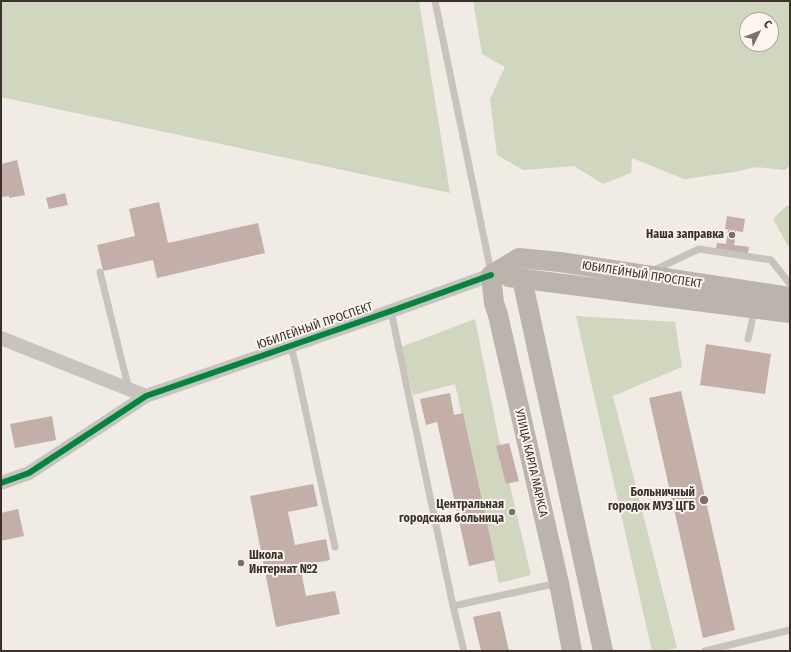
<!DOCTYPE html>
<meta charset="utf-8">
<style>
body{margin:0}
#map{position:relative;width:791px;height:652px;overflow:hidden;background:#f0ebe5;font-family:"Fira Sans Condensed",sans-serif}
canvas{display:block}
.frame{position:absolute;inset:0;border:2px solid #3b302b;pointer-events:none}
.north{position:absolute;left:739px;top:12px;width:40px;height:40px;box-sizing:border-box;background:#fbf5ee;border:1px solid #aea6a0;border-radius:50%;rotate:47deg;font-size:11px;font-weight:700;line-height:16px;text-align:center;color:#3b302b}
.north::after{content:'';display:block;margin:auto;width:14px;height:18px;background:#7a716c;clip-path:polygon(50% 0,100% 100%,50% 72%,0 100%)}
</style>
<div id="map">
<canvas width="791" height="652"></canvas>
<div class="frame"></div>
<div class="north">С</div>
</div>
<script>
const context = document.querySelector('canvas').getContext('2d');
context.lineJoin = 'round';
function fill(path, color) {
  context.fillStyle = color;
  context.fill(path, 'evenodd');
}
function poly(rows) {
  const path = new Path2D();
  for (const r of rows) {
    path.moveTo(r[0], r[1]);
    for (let i = 2; i < r.length; i += 2) path.lineTo(r[i], r[i + 1]);
  }
  return path;
}
function stroke(path, color, width, dash) {
  context.strokeStyle = color;
  context.lineWidth = width;
  context.lineCap = dash ? 'butt' : 'round';
  context.setLineDash(dash || []);
  context.stroke(path);
}
function label(font, color, halo, rows, align = 'center') {
  context.font = font + ' "Fira Sans Condensed",sans-serif';
  context.lineWidth = 4;
  context.setLineDash([]);
  context.textBaseline = 'middle';
  context.strokeStyle = halo;
  context.fillStyle = color;
  for (const [text, x, y, turn = 0] of rows) {
    context.save();
    context.translate(x, y);
    context.rotate((+turn || 0) * Math.PI / 180);
    context.textAlign = isNaN(turn) ? turn : align;
    if (halo) context.strokeText(text, 0, 0);
    context.fillText(text, 0, 0);
    context.restore();
  }
}
const green = poly([
 [1,1,419,1,450,193,1,97],
 [473,1,790,1,790,165,785,170,756,167,735,172,684,179,632,158,631,173,603,184,574,166,523,170,497,155,490,99,505,67,482,54],
 [747,20,771,20,771,44,747,44],
 [790,205,790,246,788,246,773,219,786,206],
 [576,316,675,322,682,367,613,396,677,648,661,651,652,651],
 [475,319,498,435,531,575,499,583,455,384,413,395,401,347]
]);
const building = poly([
 [17,160,25,195,9,198,9,196,1,197,1,167,2,167,1,164],
 [65,193,68,205,49,209,46,198],
 [159,202,168,243,258,223,265,253,157,278,153,260,103,271,97,245,135,236,129,209],
 [727,216,745,219,743,232,725,229],
 [728,230,736,231,734,245,749,247,747,258,715,254,717,243,726,244],
 [706,344,771,354,765,394,700,385],
 [681,391,735,630,703,638,649,398],
 [450,393,454,415,463,413,495,560,469,566,437,422,426,425,420,399],
 [52,416,56,440,15,448,10,424],
 [509,443,519,481,506,484,496,446],
 [313,484,318,506,288,512,295,545,326,539,330,560,300,566,306,596,335,591,340,614,276,627,250,496],
 [18,509,24,536,1,541,1,513],
 [500,611,509,651,481,651,473,617]
]);
const service = poly([
 [435,1,491,272],
 [652,271,699,249,771,260,790,284],
 [100,272,129,390],
 [391,311,453,606],
 [748,339,751,326,754,309],
 [291,346,297,371,335,547],
 [464,651,453,606,558,583],
 [705,651,790,630]
]);
const minor = poly([
 [1,338,146,396],
 [1,483,29,473,146,396,391,311,491,275]
]);
const secondary = poly([
 [491,275,494,303,498,315,559,583,572,651],
 [491,275,519,258,560,262,790,297],
 [509,277,790,313],
 [522,279,603,651]
]);
const cycleway = poly([
 [1,483,29,473,146,396,391,311,491,275]
]);
const markers = [
 [732,235,4,"#7a716c"],
 [704,500,5,"#7a716c"],
 [512,512,4,"#7a716c"],
 [241,563,4,"#7a716c"]
];
const poiNames = [
 ["Наша заправка",724,235],
 ["Больничный",695,493],
 ["городок МУЗ ЦГБ",695,507],
 ["Центральная",504,505],
 ["городская больница",504,519],
 ["Школа",249,556,"left"],
 ["Интернат №2",249,570,"left"]
];
const streetNames = [
 ["ЮБИЛЕЙНЫЙ ПРОСПЕКТ",642,275,9],
 ["ЮБИЛЕЙНЫЙ ПРОСПЕКТ",315,326,-19],
 ["УЛИЦА КАРЛА МАРКСА",531,463,77]
];
fill(green, '#d1d6bf');
fill(building, '#c3afa7');
stroke(service, '#c9c3be', 7);
stroke(minor, '#c9c3be', 14);
stroke(secondary, '#bab3ae', 20);
stroke(cycleway, '#00873e', 6);
for (const [x, y, r, color] of markers) {
  const dot = new Path2D();
  dot.arc(x, y, r, 0, 2 * Math.PI);
  context.fillStyle = color;
  context.fill(dot);
  stroke(dot, '#fbf5ee', 1.5);
}
label('bold 12px', '#3b302b', '#fbf5ee', poiNames, 'right');
label('12px', '#3b302b', '#fbf5ee', streetNames);
</script>
